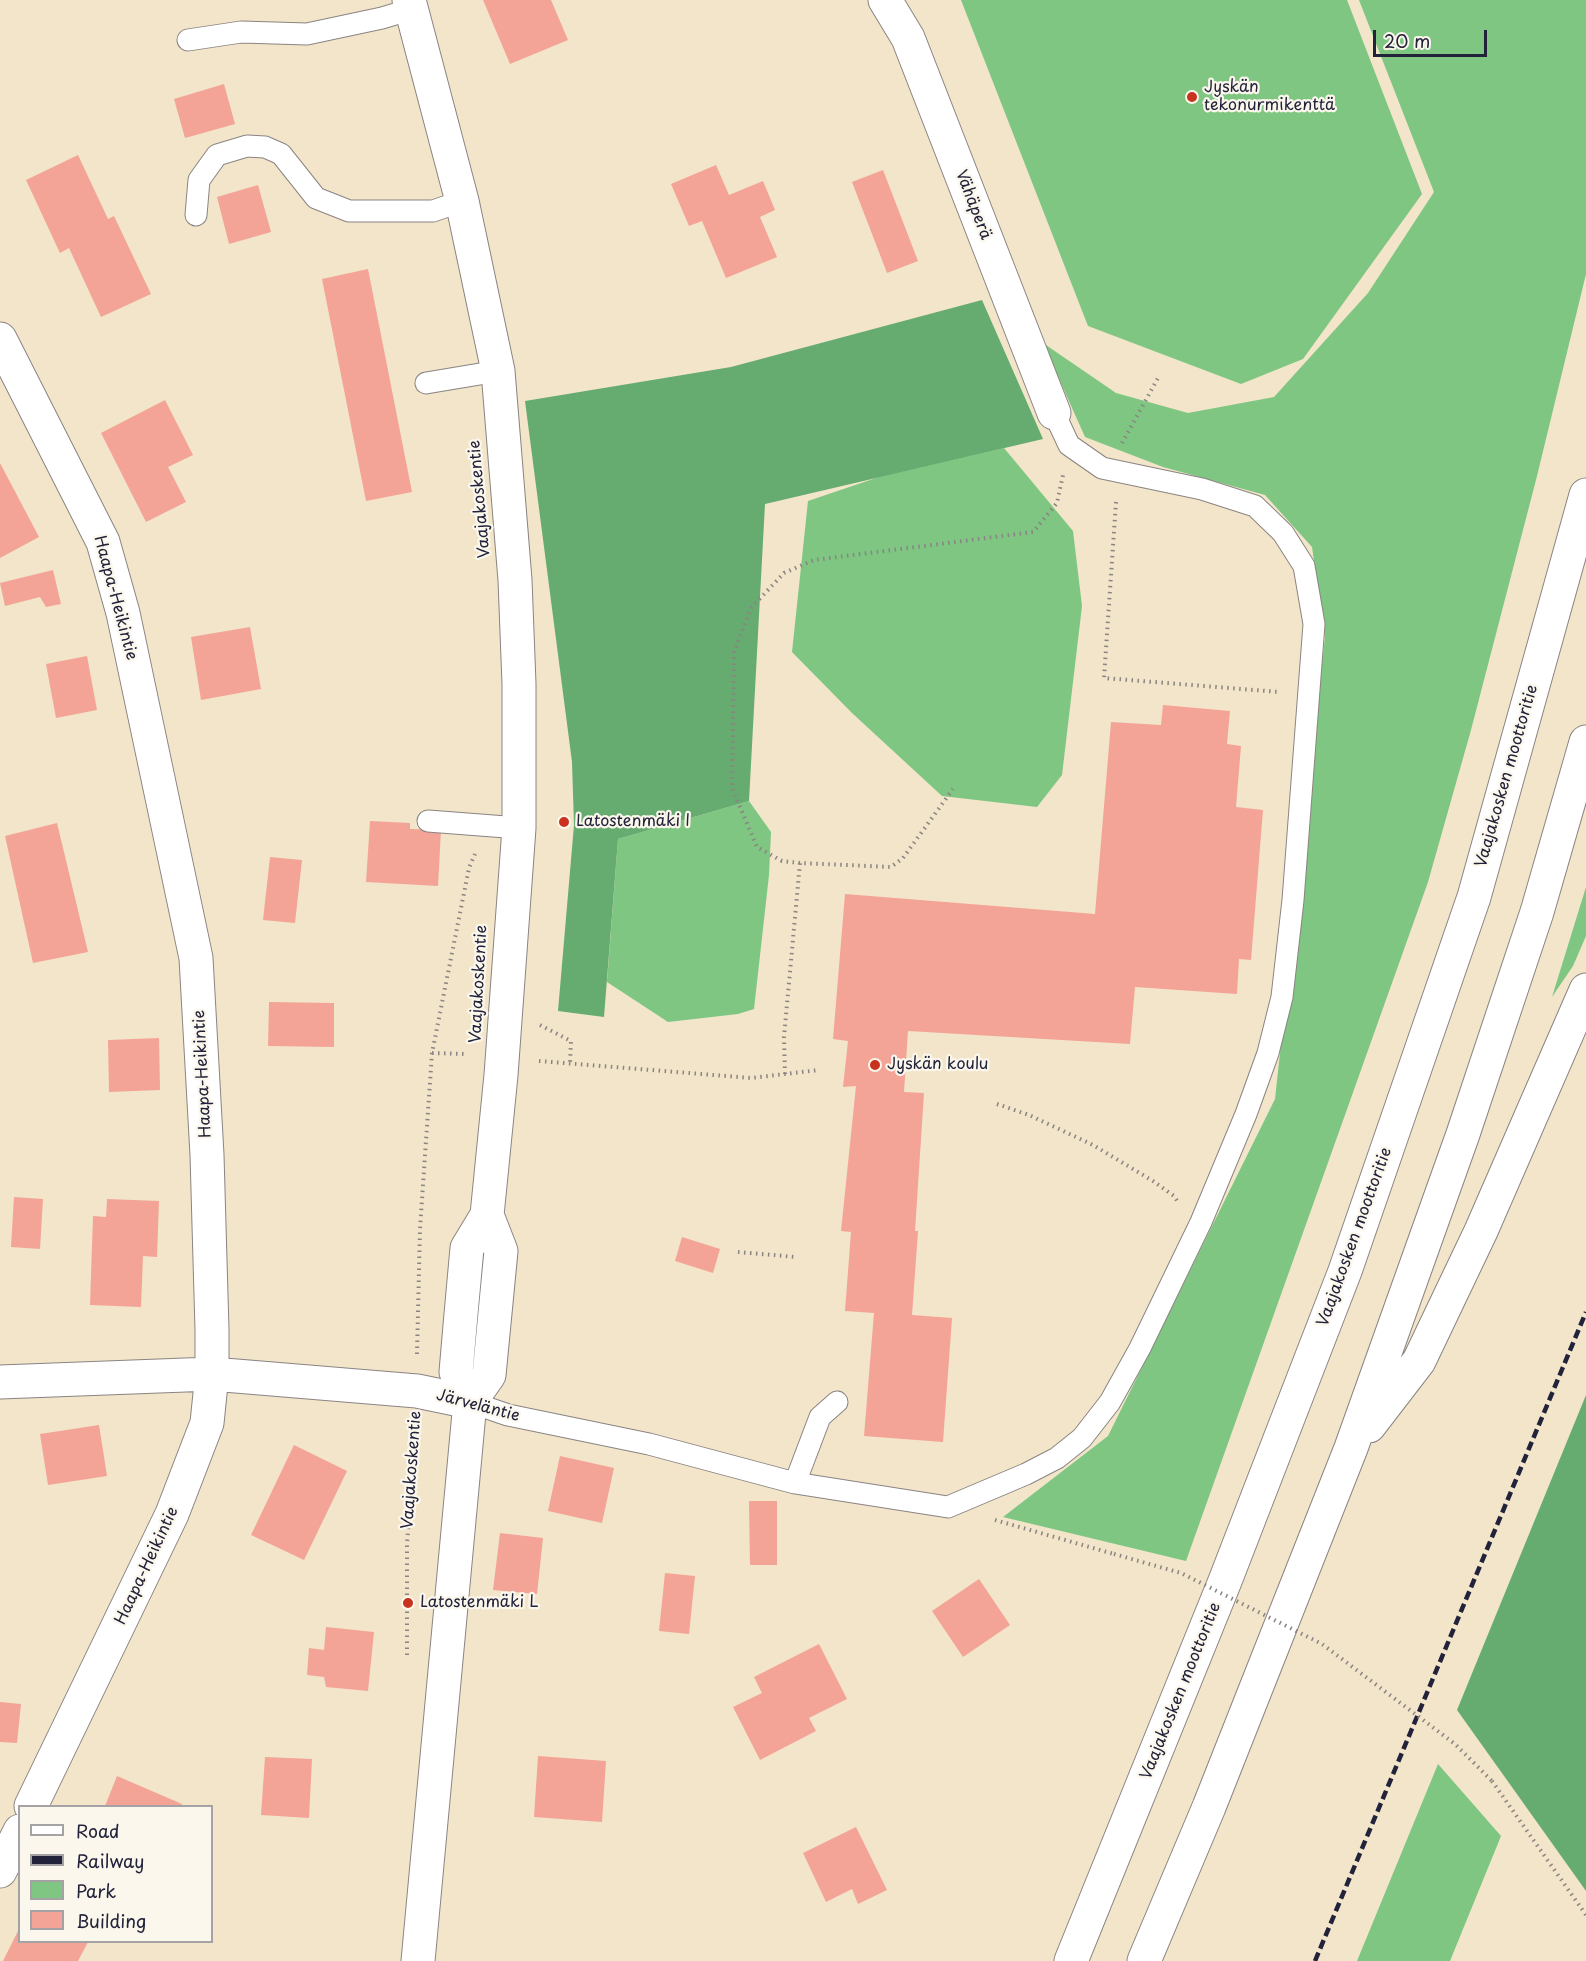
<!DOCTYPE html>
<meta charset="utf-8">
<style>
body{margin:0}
#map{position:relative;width:1586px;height:1961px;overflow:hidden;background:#f2e5ca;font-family:"Playpen Sans",sans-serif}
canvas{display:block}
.legend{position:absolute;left:18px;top:1805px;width:195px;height:138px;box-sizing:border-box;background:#fbf7ec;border:2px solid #a4a2a5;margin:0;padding:8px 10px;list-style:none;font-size:18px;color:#22223b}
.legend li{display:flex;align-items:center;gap:12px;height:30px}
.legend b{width:30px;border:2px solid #a4a2a5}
.scale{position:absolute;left:1373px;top:30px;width:114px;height:27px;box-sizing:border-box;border:3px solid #22223b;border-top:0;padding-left:8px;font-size:18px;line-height:21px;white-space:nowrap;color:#22223b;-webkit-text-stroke:4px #fbf7ec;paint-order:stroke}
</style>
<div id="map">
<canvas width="1586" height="1961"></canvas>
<ul class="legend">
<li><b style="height:8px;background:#fff"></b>Road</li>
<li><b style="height:8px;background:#22223b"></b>Railway</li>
<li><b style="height:16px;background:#7ec682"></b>Park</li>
<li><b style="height:16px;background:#f3a497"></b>Building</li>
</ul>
<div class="scale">20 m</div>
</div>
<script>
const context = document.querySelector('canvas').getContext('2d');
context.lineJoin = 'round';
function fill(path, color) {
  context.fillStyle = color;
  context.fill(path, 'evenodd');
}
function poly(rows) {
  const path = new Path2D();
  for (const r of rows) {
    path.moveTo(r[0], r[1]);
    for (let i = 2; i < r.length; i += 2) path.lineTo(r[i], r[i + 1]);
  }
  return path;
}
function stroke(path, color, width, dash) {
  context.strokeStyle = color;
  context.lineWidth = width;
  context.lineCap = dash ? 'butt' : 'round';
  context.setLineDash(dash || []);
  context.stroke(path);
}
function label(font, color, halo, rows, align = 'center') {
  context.font = font + ' "Playpen Sans",sans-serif';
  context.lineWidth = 4.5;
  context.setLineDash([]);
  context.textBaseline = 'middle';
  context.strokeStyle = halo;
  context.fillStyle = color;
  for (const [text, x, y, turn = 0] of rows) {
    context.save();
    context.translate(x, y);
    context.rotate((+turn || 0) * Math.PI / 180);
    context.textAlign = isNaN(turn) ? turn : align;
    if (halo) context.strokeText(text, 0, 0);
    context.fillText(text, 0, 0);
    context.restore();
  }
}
const green = poly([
 [961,0,1347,0,1422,194,1303,359,1241,384,1088,326],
 [1359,0,1586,0,1586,274,1537,476,1471,730,1428,882,1186,1561,1003,1517,1108,1436,1275,1099,1325,637,1312,547,1265,495,1163,467,1085,437,1043,343,1116,393,1188,413,1274,397,1368,293,1434,192],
 [1004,448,1073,531,1082,606,1062,775,1037,807,942,796,852,713,792,652,808,501,879,477],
 [749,801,771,832,769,875,754,1009,738,1014,668,1022,607,982,618,839],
 [1586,887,1586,936,1573,966,1552,997],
 [1438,1764,1501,1836,1450,1961,1357,1961]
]);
const forest = poly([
 [982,300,1043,439,765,504,749,801,618,839,604,1017,558,1011,574,825,572,762,525,401,731,367],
 [1586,1395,1586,1891,1457,1710]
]);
const building = poly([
 [483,0,551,0,568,40,510,64],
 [224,84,235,124,185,138,174,99],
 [78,155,108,219,114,216,151,294,101,317,69,248,60,253,26,180],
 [716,165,729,195,763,181,775,210,760,217,777,257,726,278,702,221,689,226,671,184],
 [883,170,918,261,887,273,852,182],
 [258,185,271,232,229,244,217,197],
 [368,269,412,492,366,501,322,279],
 [165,400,193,455,168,467,186,502,146,522,101,433],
 [0,463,39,537,0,558],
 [53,570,61,604,46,607,40,597,5,606,0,583],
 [250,627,261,689,201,700,191,637],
 [87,656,97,710,56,718,46,664],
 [1163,705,1230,711,1227,744,1241,746,1236,807,1263,810,1251,960,1239,959,1237,994,1135,987,1130,1044,908,1031,904,1092,924,1093,915,1231,918,1231,912,1315,952,1318,943,1442,864,1436,874,1313,845,1311,851,1232,841,1231,856,1086,843,1087,848,1041,833,1039,845,894,1095,914,1111,722,1161,725],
 [370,821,410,823,410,829,441,830,438,886,366,882],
 [57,823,88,952,33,963,5,836],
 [270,857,302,860,295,923,263,920],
 [269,1002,334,1003,334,1047,268,1046],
 [159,1038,160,1090,109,1092,108,1040],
 [14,1197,43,1199,40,1249,11,1247],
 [107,1199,159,1201,157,1257,143,1256,141,1307,90,1305,93,1216,106,1217],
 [682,1237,720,1249,713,1273,675,1261],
 [99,1425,107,1476,48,1485,40,1434],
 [294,1445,347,1471,304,1560,251,1535],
 [560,1456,614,1468,602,1523,548,1511],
 [749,1501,777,1501,777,1565,750,1565],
 [500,1533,543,1538,537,1594,493,1590],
 [665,1573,695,1576,689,1634,659,1631],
 [979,1579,1010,1625,963,1657,932,1611],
 [326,1627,374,1632,368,1691,326,1687,324,1677,307,1675,309,1648,324,1650],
 [819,1644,847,1699,809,1718,816,1731,760,1760,733,1707,762,1693,754,1677],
 [0,1702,21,1704,17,1743,0,1742],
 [538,1756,606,1761,602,1822,534,1817],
 [265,1757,312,1759,309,1818,261,1815],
 [117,1776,182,1804,181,1806,105,1806],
 [856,1827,887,1890,858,1904,852,1889,826,1902,803,1853],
 [20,1927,20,1942,88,1942,78,1961,3,1961]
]);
const path = poly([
 [1122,443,1158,378],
 [1116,502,1104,678,1279,692],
 [800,863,782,861,757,847,732,788,734,652,751,608,784,573,814,560,1033,532,1057,503,1063,475],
 [540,1025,571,1041,570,1063],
 [432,1053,467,1054],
 [539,1061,751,1078,819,1070],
 [785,1074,784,1037,800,863,891,867,903,858,953,789],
 [997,1104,1029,1115,1093,1145,1153,1181,1174,1196,1178,1202],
 [738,1252,796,1257],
 [417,1354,420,1229,432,1053,469,868,475,854],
 [995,1520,1114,1554],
 [407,1655,407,1544,416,1426],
 [1492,1781,1586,1915]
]);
const lane = poly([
 [188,40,241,32,307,34,382,18,412,9],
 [196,215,199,180,217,155,247,146,265,147,281,154,316,198,349,211,433,211,462,201],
 [426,383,498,371],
 [428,821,519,828],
 [470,1402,508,1415,649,1444,795,1483,948,1507,1026,1474,1057,1458,1082,1438,1110,1402,1140,1348,1201,1222,1246,1114,1268,1053,1282,997,1293,900,1314,624,1304,566,1283,533,1255,506,1202,489,1102,468,1069,445,1054,413],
 [795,1483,820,1417,837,1402]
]);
const street = poly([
 [885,0,908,38,1054,413],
 [0,339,103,542,123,613,196,958,207,1155,212,1330,212,1374,207,1423,172,1514,31,1806],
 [0,1382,212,1374,417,1391,470,1402],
 [0,1871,20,1831]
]);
const secondary = poly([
 [409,0,462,201,498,371,515,580,519,684,519,828,501,1075,487,1215,467,1248,461,1314,456,1372,470,1402,418,1961],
 [470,1402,489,1375,501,1251,487,1215]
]);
const highway = poly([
 [1369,1426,1419,1361,1481,1231,1586,990],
 [1071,1961,1225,1581,1345,1271,1474,897,1586,495],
 [1144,1961,1209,1807,1351,1448,1463,1134,1537,912,1586,742]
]);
const rail = poly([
 [1315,1961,1586,1312]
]);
const pathBridge = poly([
 [1114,1554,1181,1573,1322,1644,1455,1744,1492,1781]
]);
const markers = [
 [1192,97,6,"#c8321e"],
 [564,822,6,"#c8321e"],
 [875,1065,6,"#c8321e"],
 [408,1603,6,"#c8321e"]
];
const poiNames = [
 ["Jyskän",1204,88],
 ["tekonurmikenttä",1204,106],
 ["Latostenmäki I",576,822],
 ["Jyskän koulu",887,1065],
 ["Latostenmäki L",420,1603]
];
const streetNames = [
 ["Vähäperä",973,205,69],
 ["Vaajakoskentie",480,499,-95],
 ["Haapa-Heikintie",115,598,75],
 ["Vaajakosken moottoritie",1507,776,-74],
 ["Vaajakoskentie",479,984,-87],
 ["Haapa-Heikintie",203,1074,-93],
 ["Vaajakosken moottoritie",1355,1237,-70],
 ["Järveläntie",478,1406,15],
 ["Vaajakoskentie",412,1470,-86],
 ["Haapa-Heikintie",147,1566,-65],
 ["Vaajakosken moottoritie",1181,1691,-68]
];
fill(green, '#7ec682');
fill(forest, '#66ab70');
fill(building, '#f3a497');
stroke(lane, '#8a8482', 23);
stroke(street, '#8a8482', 35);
stroke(secondary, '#8a8482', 35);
stroke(highway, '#8a8482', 35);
stroke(path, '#8a8482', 4, [1.5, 4.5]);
stroke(lane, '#fff', 21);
stroke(street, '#fff', 33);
stroke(secondary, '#fff', 33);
stroke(highway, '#fff', 33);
stroke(rail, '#22223b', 4.5, [9, 4.5]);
stroke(pathBridge, '#8a8482', 4, [1.5, 4.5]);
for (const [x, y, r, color] of markers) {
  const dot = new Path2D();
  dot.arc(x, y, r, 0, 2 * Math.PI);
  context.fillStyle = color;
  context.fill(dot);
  stroke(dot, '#fbf7ec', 2);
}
label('16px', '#22223b', '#fbf7ec', poiNames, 'left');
label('16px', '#22223b', '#fbf7ec', streetNames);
</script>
